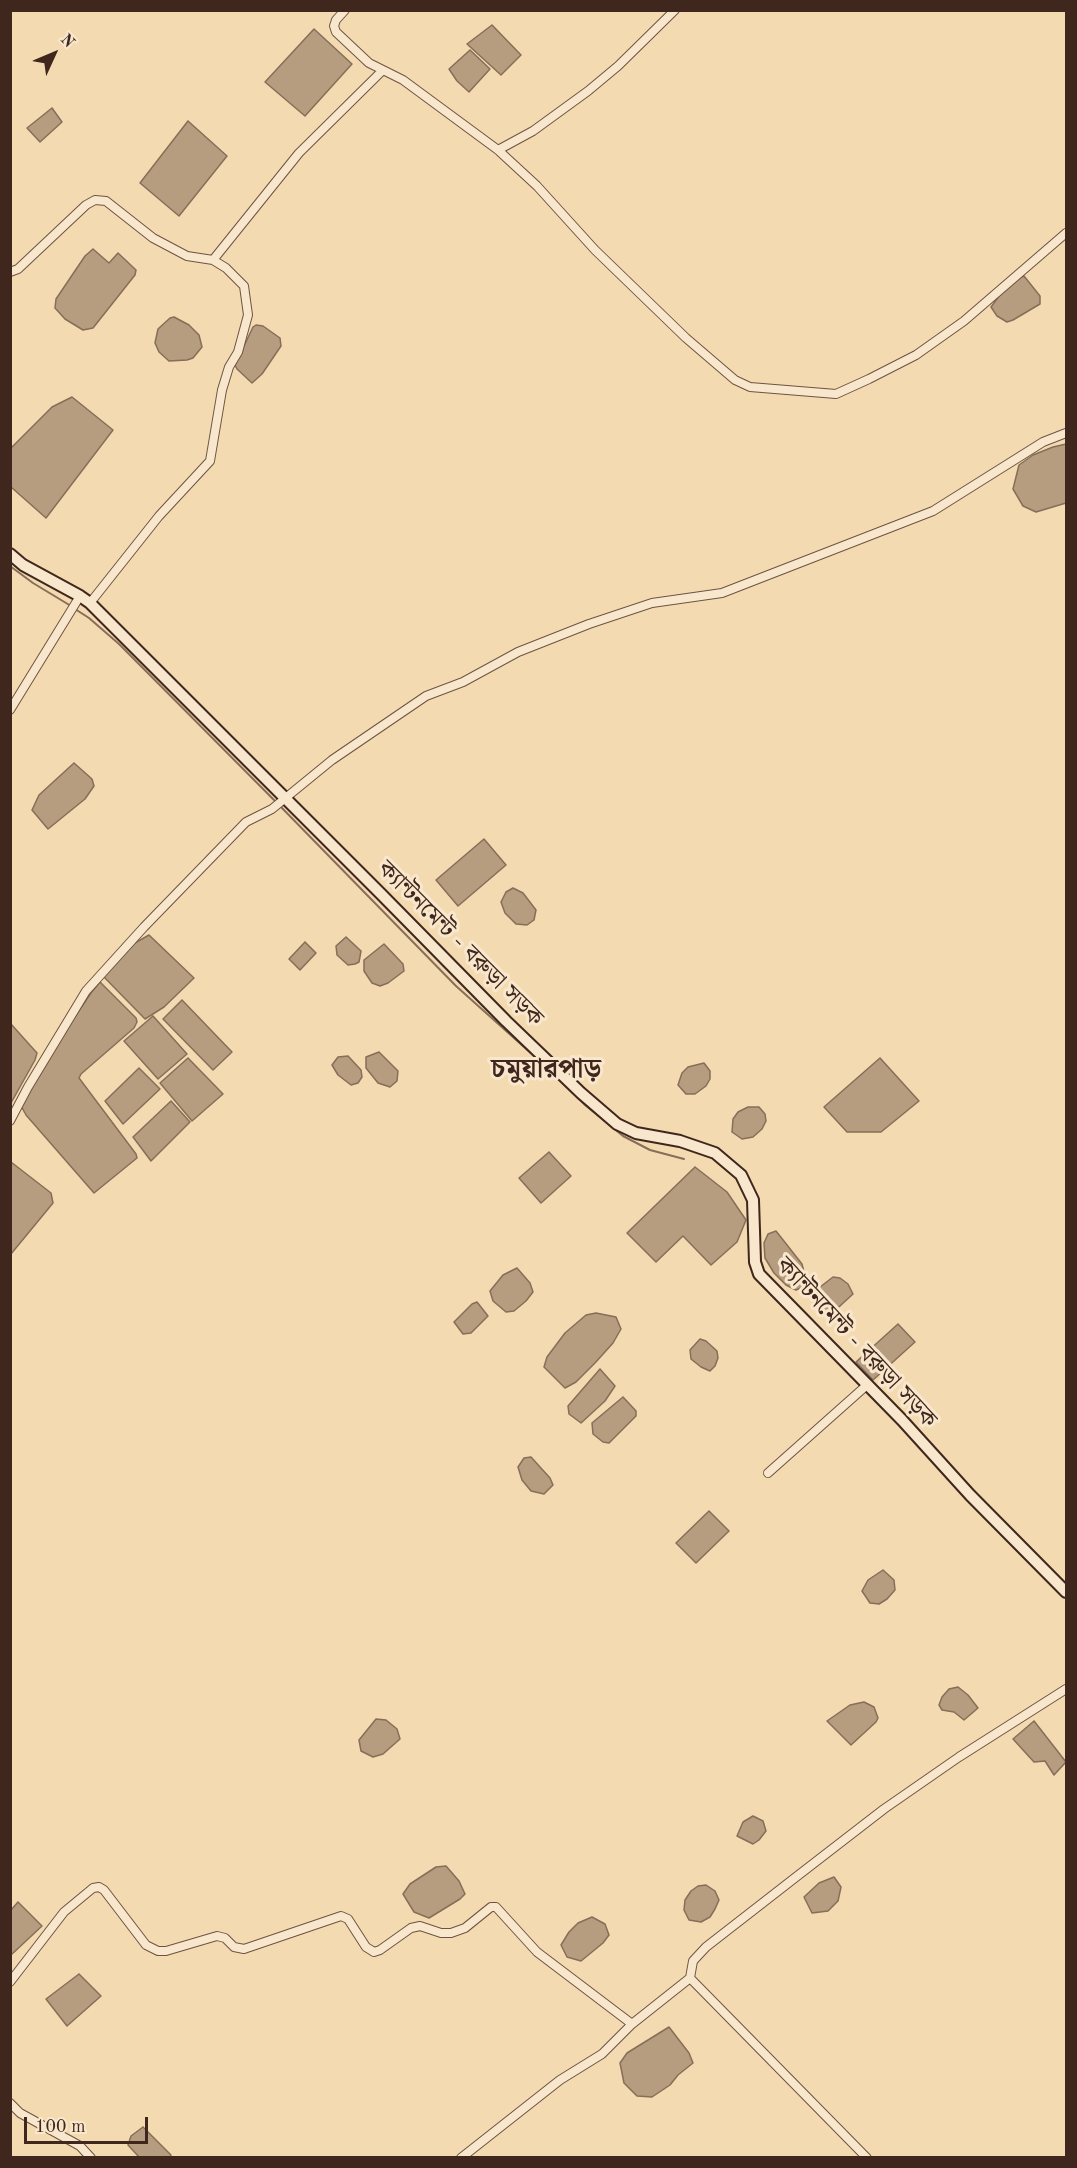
<!DOCTYPE html>
<meta charset="utf-8">
<style>
body{margin:0}
#map{position:relative;width:1077px;height:2168px;overflow:hidden;background:#f4dab1;font-family:"Old Standard TT",serif}
canvas{display:block}
.frame{position:absolute;inset:0;border:12px solid #3f271d;pointer-events:none}
.north{position:absolute;left:24px;top:24px;width:60px;height:60px;-webkit-text-stroke:4px #f8e7cc;paint-order:stroke;rotate:46deg;font-size:16px;font-weight:700;line-height:24px;text-align:center;color:#3f271d}
.north::after{content:'';display:block;margin:auto;width:21px;height:27px;background:#3f271d;clip-path:polygon(50% 0,100% 100%,50% 72%,0 100%)}
.scale{position:absolute;left:24px;top:2117px;width:124px;height:27px;box-sizing:border-box;border:3px solid #3f271d;border-top:0;padding-left:8px;font-size:18px;line-height:21px;white-space:nowrap;color:#3f271d;-webkit-text-stroke:4px #f8e7cc;paint-order:stroke}
</style>
<div id="map">
<canvas width="1077" height="2168"></canvas>
<div class="frame"></div>
<div class="north">N</div>
<div class="scale">100 m</div>
</div>
<script>
const context = document.querySelector('canvas').getContext('2d');
context.lineJoin = 'round';
function fill(path, color) {
  context.fillStyle = color;
  context.fill(path, 'evenodd');
}
function poly(rows) {
  const path = new Path2D();
  for (const r of rows) {
    path.moveTo(r[0], r[1]);
    for (let i = 2; i < r.length; i += 2) path.lineTo(r[i], r[i + 1]);
  }
  return path;
}
function stroke(path, color, width, dash) {
  context.strokeStyle = color;
  context.lineWidth = width;
  context.lineCap = dash ? 'butt' : 'round';
  context.setLineDash(dash || []);
  context.stroke(path);
}
function label(font, color, halo, rows, align = 'center') {
  context.font = font + ' "Old Standard TT","Noto Serif Bengali",serif';
  context.lineWidth = 6;
  context.setLineDash([]);
  context.textBaseline = 'middle';
  context.strokeStyle = halo;
  context.fillStyle = color;
  for (const [text, x, y, turn = 0] of rows) {
    context.save();
    context.translate(x, y);
    context.rotate((+turn || 0) * Math.PI / 180);
    context.textAlign = isNaN(turn) ? turn : align;
    if (halo) context.strokeText(text, 0, 0);
    context.fillText(text, 0, 0);
    context.restore();
  }
}
const water = poly([
 [492,25,521,55,501,75,467,44,492,25],
 [314,29,352,64,305,116,265,82,314,29],
 [470,50,490,69,469,92,457,81,449,69,470,50],
 [52,108,62,122,40,142,27,128,52,108],
 [188,121,227,156,179,216,140,183,188,121],
 [93,249,109,263,118,253,136,270,135,275,93,328,83,330,65,319,55,308,56,299,85,256,93,249],
 [1024,276,1040,296,1040,304,1013,320,1007,322,997,316,991,307,1005,288,1015,280,1024,276],
 [174,317,189,325,199,335,202,347,193,358,187,360,169,361,159,352,155,343,158,329,170,318,174,317],
 [256,325,263,326,280,338,281,346,262,374,252,383,237,369,235,365,253,327,256,325],
 [72,397,113,430,46,518,11,487,11,448,52,407,72,397],
 [1066,444,1066,503,1036,512,1023,506,1013,489,1019,465,1033,455,1053,447,1066,444],
 [74,763,92,779,94,786,85,799,48,829,32,810,39,795,74,763],
 [484,839,506,865,458,906,436,880,484,839],
 [513,888,523,893,536,910,534,920,527,925,516,924,505,913,501,902,506,892,513,888],
 [149,935,194,978,164,1007,145,1019,103,976,135,943,149,935],
 [346,937,361,951,359,962,355,964,348,965,337,955,336,946,346,937],
 [305,942,316,953,300,970,289,959,305,942],
 [384,944,403,964,404,971,388,983,380,986,372,983,364,971,364,960,384,944],
 [100,982,136,1018,137,1022,134,1028,81,1074,79,1078,136,1154,137,1158,94,1193,26,1115,20,1104,48,1056,91,993,100,982],
 [182,1000,232,1052,213,1070,163,1019,182,1000],
 [153,1016,187,1054,158,1079,124,1041,153,1016],
 [11,1024,37,1053,35,1060,11,1103,11,1024],
 [379,1052,398,1071,397,1081,390,1087,378,1083,366,1068,366,1057,379,1052],
 [348,1056,361,1070,362,1077,358,1083,351,1085,338,1075,332,1065,338,1057,348,1056],
 [188,1058,223,1094,192,1121,160,1083,188,1058],
 [880,1058,919,1101,881,1132,847,1132,824,1107,880,1058],
 [704,1063,710,1071,710,1079,706,1086,695,1094,686,1094,678,1085,682,1073,688,1067,704,1063],
 [139,1068,160,1089,123,1124,105,1101,139,1068],
 [171,1101,190,1122,151,1161,133,1137,171,1101],
 [748,1107,759,1107,765,1114,766,1121,762,1129,753,1137,742,1139,732,1132,733,1119,738,1112,748,1107],
 [549,1152,571,1176,541,1203,519,1178,549,1152],
 [11,1162,51,1193,53,1203,11,1254,11,1162],
 [695,1167,727,1192,746,1220,737,1242,711,1265,683,1236,656,1262,627,1233,695,1167],
 [776,1231,802,1264,806,1280,803,1287,796,1290,786,1285,774,1273,765,1258,764,1243,768,1234,776,1231],
 [517,1268,530,1283,533,1292,526,1301,514,1311,506,1312,493,1301,490,1291,503,1275,517,1268],
 [833,1277,840,1278,848,1284,853,1294,828,1317,815,1307,811,1294,833,1277],
 [477,1302,488,1316,471,1333,463,1334,454,1322,472,1304,477,1302],
 [596,1313,616,1317,621,1329,613,1343,595,1363,576,1382,565,1388,544,1367,547,1357,565,1333,586,1315,596,1313],
 [898,1324,915,1342,873,1380,856,1362,898,1324],
 [700,1339,706,1341,717,1351,718,1358,715,1366,710,1371,701,1367,691,1359,690,1350,700,1339],
 [600,1369,615,1386,605,1401,581,1423,569,1414,568,1406,600,1369],
 [623,1397,636,1411,636,1416,609,1443,603,1442,593,1434,592,1423,623,1397],
 [531,1457,550,1478,553,1485,544,1494,531,1491,522,1480,518,1467,524,1458,531,1457],
 [709,1511,729,1531,696,1563,676,1543,709,1511],
 [883,1570,894,1580,895,1590,887,1599,879,1604,870,1603,862,1591,868,1580,883,1570],
 [958,1687,968,1695,978,1708,964,1720,954,1712,942,1710,939,1705,942,1697,949,1689,958,1687],
 [864,1702,874,1707,878,1718,876,1722,851,1745,827,1721,850,1705,864,1702],
 [376,1719,386,1720,397,1729,400,1739,383,1754,373,1757,361,1751,359,1740,376,1719],
 [1034,1721,1066,1762,1054,1775,1045,1761,1034,1762,1013,1739,1034,1721],
 [753,1816,763,1821,766,1831,759,1840,753,1844,737,1836,743,1822,753,1816],
 [446,1866,459,1881,465,1894,460,1899,429,1918,414,1912,403,1894,410,1884,436,1867,446,1866],
 [834,1877,841,1887,838,1901,828,1911,812,1913,804,1897,819,1883,834,1877],
 [706,1885,715,1891,719,1900,715,1909,710,1917,701,1922,689,1920,684,1910,685,1900,691,1891,698,1886,706,1885],
 [18,1902,42,1926,11,1955,11,1910,18,1902],
 [592,1917,605,1924,609,1935,603,1943,581,1961,567,1957,561,1945,569,1932,578,1923,592,1917],
 [79,1974,101,1996,67,2026,46,1999,79,1974],
 [669,2027,689,2053,693,2063,678,2075,670,2085,652,2097,637,2096,624,2083,620,2063,627,2053,669,2027],
 [143,2127,171,2155,170,2157,139,2157,128,2145,131,2136,143,2127]
]);
const stream = poly([
 [10,566,33,583,71,606],
 [75,609,89,618,119,644,276,802],
 [280,806,456,986,553,1073],
 [559,1079,585,1105,623,1136,650,1150,684,1159]
]);
const street = poly([
 [345,10,336,20,334,26,336,32,369,63,403,80,498,150,537,186,595,250,686,338,735,380,750,387,836,394,869,379,916,355,964,321,1066,233],
 [498,150,533,131,588,91,618,66,675,10],
 [213,260,299,153,382,71],
 [10,272,18,269,86,205,95,200,106,201,153,238,187,256,213,260,226,268,244,286,248,315,238,352,229,367,222,390,210,461,159,516,90,603],
 [10,710,80,596],
 [10,1121,28,1087,86,991,144,927,246,822,272,809,332,760,426,696,463,682,518,652,589,624,652,603,722,593,933,511,1043,442,1066,433],
 [768,1473,867,1385],
 [690,1978,867,2158],
 [10,1982,64,1912,93,1888,99,1887,104,1890,146,1945,158,1951,166,1951,217,1936,225,1938,234,1947,244,1949,341,1916,348,1919,366,1947,374,1952,380,1950,411,1928,420,1926,441,1933,451,1933,465,1928,491,1907,496,1907,537,1952,632,2024],
 [10,2103,20,2113,80,2146,91,2158],
 [461,2158,560,2080,602,2054,632,2024,690,1978,693,1961,706,1947,796,1877,884,1809,959,1757,1066,1689]
]);
const secondary = poly([
 [10,554,23,565,80,596,90,603,382,895,506,1021,581,1093,617,1124,636,1133,680,1141,715,1153,741,1175,753,1200,755,1262,759,1274,902,1420,970,1495,1066,1592]
]);
const streetNames = [
 ["ক্যান্টনমেন্ট - বরুড়া সড়ক",460,944,45],
 ["ক্যান্টনমেন্ট - বরুড়া সড়ক",856,1343,47]
];
const quarterNames = [
 ["চমুয়ারপাড়",546,1070]
];
fill(water, '#b69d7f');
stroke(water, '#866e58', 1.5);
stroke(stream, '#866e58', 2);
stroke(street, '#6c5442', 10);
stroke(secondary, '#3f271d', 14);
stroke(street, '#f8e7cc', 8);
stroke(secondary, '#f8e7cc', 10);
label('24px', '#3f271d', '#f8e7cc', streetNames);
label('bold 27px', '#3f271d', '#f8e7cc', quarterNames);
</script>
